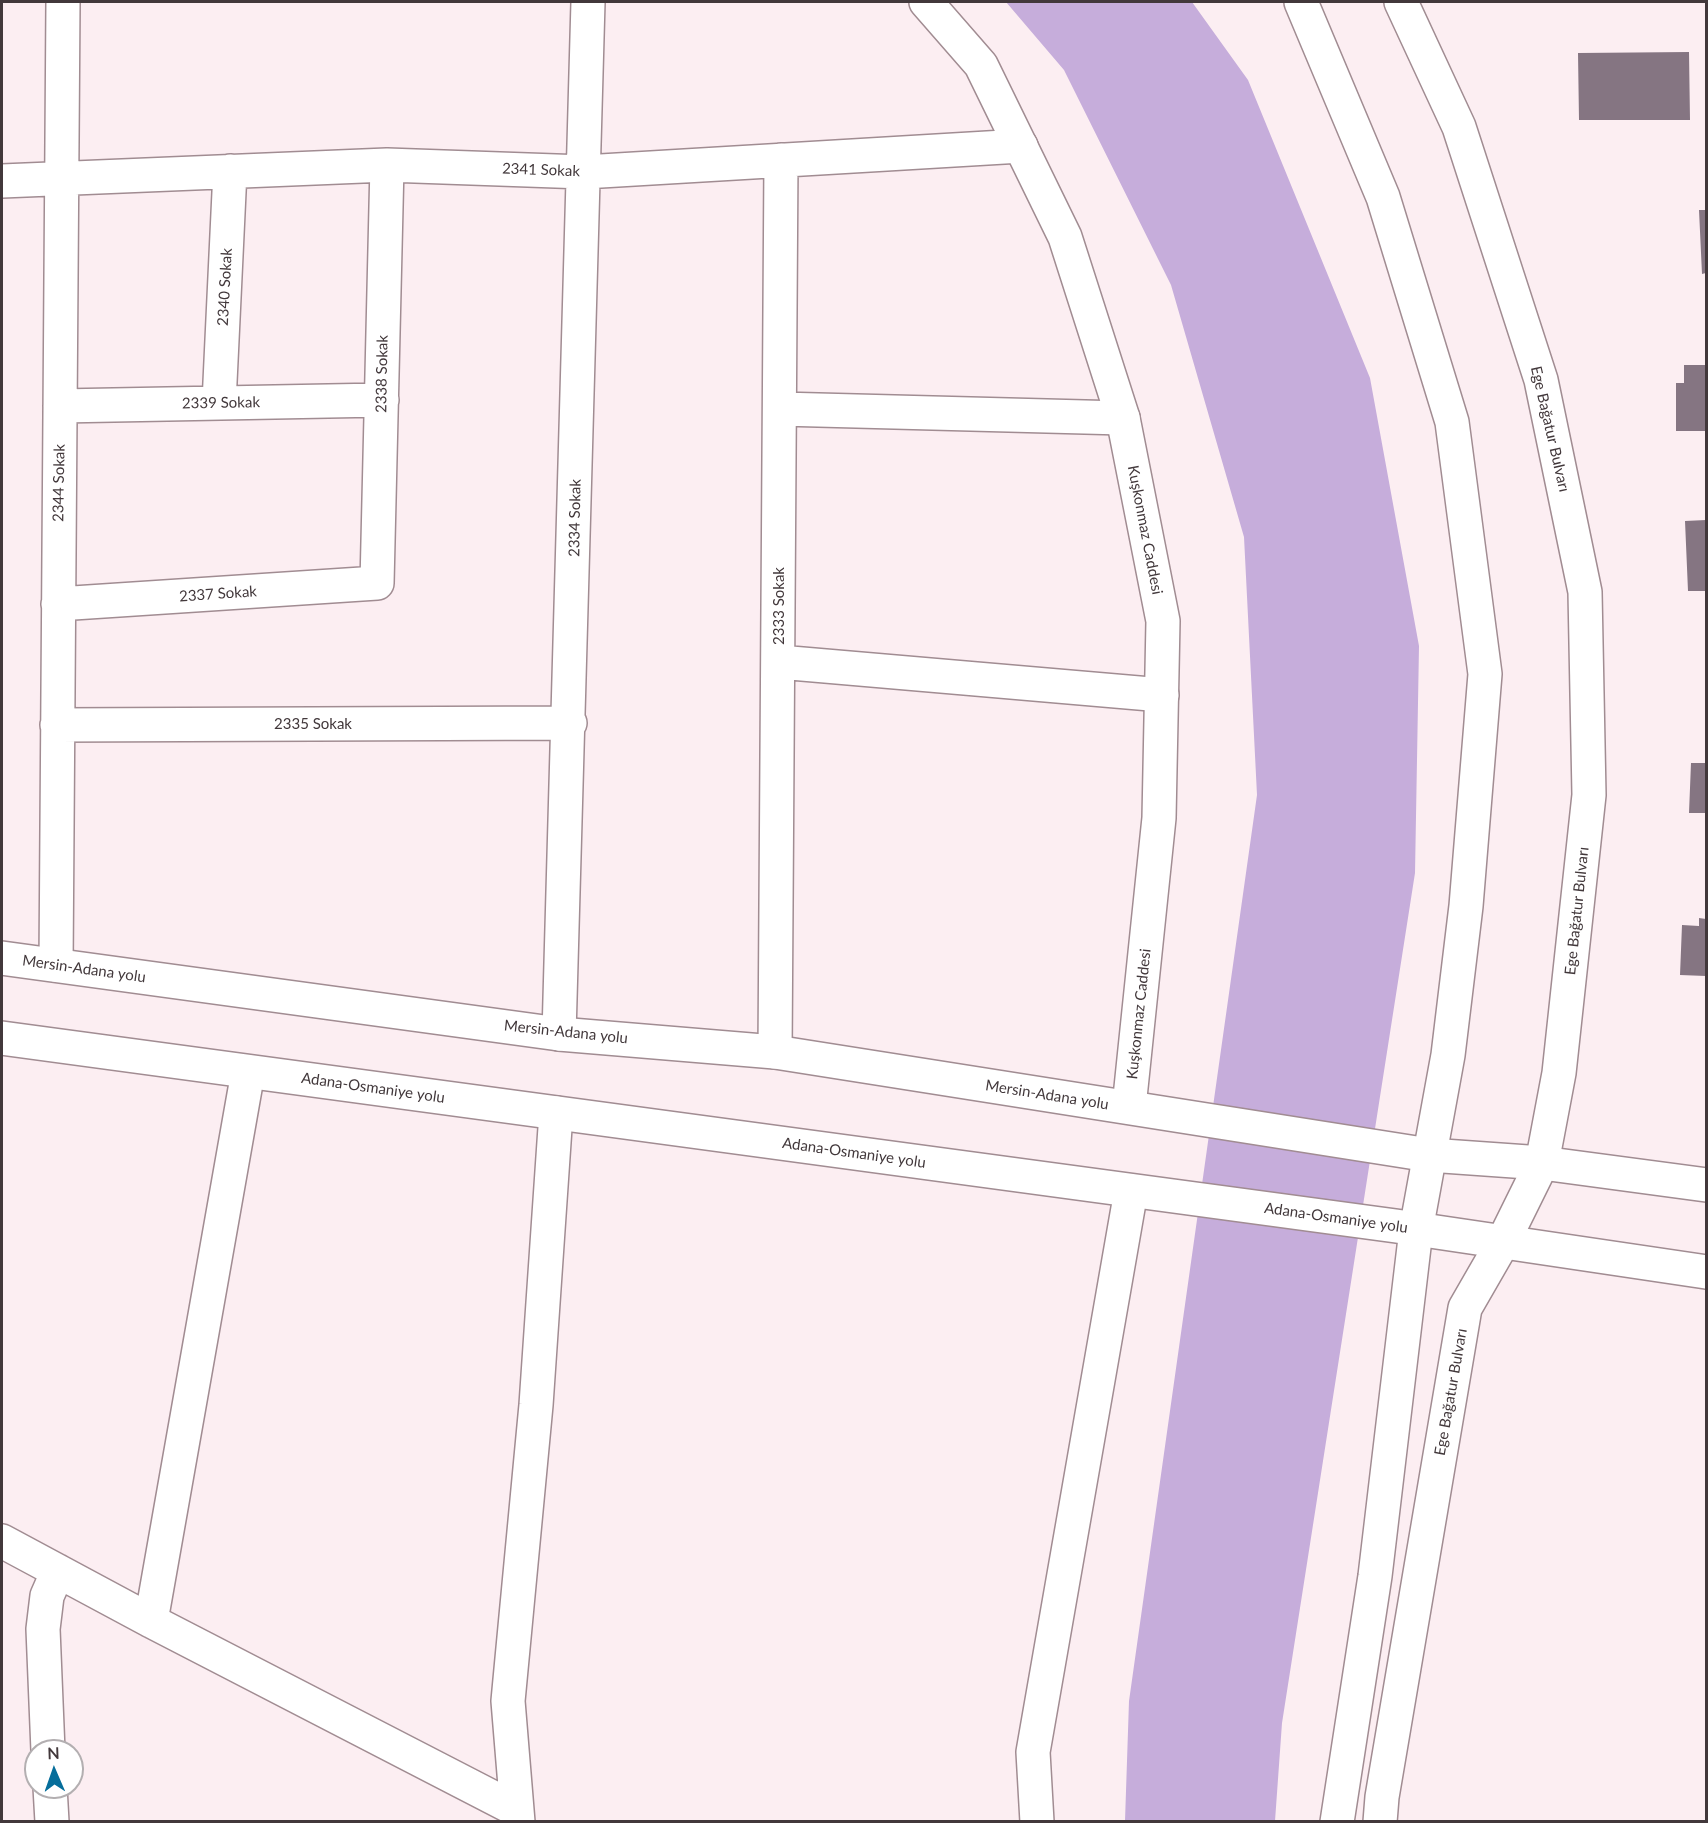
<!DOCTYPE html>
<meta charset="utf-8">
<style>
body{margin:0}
#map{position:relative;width:1708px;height:1823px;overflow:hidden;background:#fceef2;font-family:Lato,sans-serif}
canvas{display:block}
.frame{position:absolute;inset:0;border:3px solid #42383b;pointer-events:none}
.north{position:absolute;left:24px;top:1739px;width:60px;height:60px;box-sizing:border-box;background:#fff;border:2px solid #b3afb1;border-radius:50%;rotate:358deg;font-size:16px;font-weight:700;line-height:24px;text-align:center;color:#42383b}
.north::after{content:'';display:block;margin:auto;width:21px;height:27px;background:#066e9b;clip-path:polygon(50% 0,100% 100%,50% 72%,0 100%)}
</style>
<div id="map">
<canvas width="1708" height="1823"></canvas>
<div class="frame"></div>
<div class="north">N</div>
</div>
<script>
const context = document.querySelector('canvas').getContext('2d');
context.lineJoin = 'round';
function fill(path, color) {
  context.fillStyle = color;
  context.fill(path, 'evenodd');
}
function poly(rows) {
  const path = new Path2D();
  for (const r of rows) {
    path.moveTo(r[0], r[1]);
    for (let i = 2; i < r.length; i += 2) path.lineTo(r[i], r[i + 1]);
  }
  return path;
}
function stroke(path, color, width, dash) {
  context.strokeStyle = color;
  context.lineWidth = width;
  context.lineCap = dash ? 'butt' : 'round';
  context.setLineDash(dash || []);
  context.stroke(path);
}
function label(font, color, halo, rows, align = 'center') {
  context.font = font + ' Lato,sans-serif';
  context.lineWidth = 6;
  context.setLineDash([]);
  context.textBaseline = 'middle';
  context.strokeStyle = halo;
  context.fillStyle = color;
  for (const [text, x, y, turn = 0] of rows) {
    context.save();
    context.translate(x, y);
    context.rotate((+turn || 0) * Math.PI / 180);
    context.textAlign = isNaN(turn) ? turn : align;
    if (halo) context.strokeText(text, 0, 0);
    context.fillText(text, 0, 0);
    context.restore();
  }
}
const water = poly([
 [1006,2,1192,2,1248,80,1370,378,1419,646,1415,873,1282,1723,1275,1821,1125,1821,1129,1701,1257,795,1244,537,1171,285,1064,70]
]);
const building = poly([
 [1689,52,1690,120,1579,120,1578,53],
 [1699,210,1706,210,1706,273,1702,274],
 [1684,365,1706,365,1706,431,1676,431,1676,383,1684,383],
 [1706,520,1706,591,1688,591,1685,521],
 [1691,763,1706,763,1706,813,1689,813],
 [1699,918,1706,919,1706,976,1680,975,1682,925,1699,926]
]);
const minor = poly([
 [2,181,387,165,584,172,1021,146],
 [219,403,230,171],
 [60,406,382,400],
 [780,409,1123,418],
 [58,604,377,583,387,165],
 [779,662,1162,695],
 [57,725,570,723],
 [56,965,63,2],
 [559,1034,588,2],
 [775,1052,781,160],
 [2,1541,151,1621,517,1810],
 [151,1621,248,1072],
 [48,1751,43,1629,47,1596,58,1571],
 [50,1787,52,1822],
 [518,1822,508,1701,536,1405,556,1113],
 [1037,1822,1033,1752,1131,1191]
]);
const tertiary = poly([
 [926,2,981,65,1065,237,1123,418,1163,621,1159,818,1129,1107]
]);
const primary = poly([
 [1301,2,1383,197,1452,422,1485,674,1466,906,1448,1055,1416,1230,1375,1576,1337,1822],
 [1380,1822,1382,1797,1465,1308,1503,1242,1542,1163,1559,1073,1589,795,1585,592,1541,380,1459,127,1401,2]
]);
const trunk = poly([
 [2,958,559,1034,775,1052,1429,1155,1542,1163,1706,1185],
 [2,1038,1396,1226,1706,1272]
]);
const streetNames = [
 ["2341 Sokak",541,170,2],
 ["2340 Sokak",225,287,-87],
 ["2338 Sokak",382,374,-89],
 ["2339 Sokak",221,403,-1],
 ["Ege Bağatur Bulvarı",1550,429,77],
 ["2344 Sokak",59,483,-89],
 ["2334 Sokak",575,518,-89],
 ["Kuşkonmaz Caddesi",1145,530,79],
 ["2337 Sokak",218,594,-4],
 ["2333 Sokak",779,606,-90],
 ["2335 Sokak",313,724],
 ["Ege Bağatur Bulvarı",1577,911,-84],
 ["Mersin-Adana yolu",84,969,8],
 ["Kuşkonmaz Caddesi",1139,1014,-84],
 ["Mersin-Adana yolu",566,1032,6],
 ["Adana-Osmaniye yolu",373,1088,8],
 ["Mersin-Adana yolu",1047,1095,9],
 ["Adana-Osmaniye yolu",854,1153,8],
 ["Adana-Osmaniye yolu",1336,1218,8],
 ["Ege Bağatur Bulvarı",1451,1392,-80]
];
fill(water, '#c6addb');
fill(building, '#857582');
stroke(minor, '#a18c92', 36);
stroke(tertiary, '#a18c92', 36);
stroke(primary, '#a18c92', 36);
stroke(trunk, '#a18c92', 36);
stroke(minor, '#fff', 33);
stroke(tertiary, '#fff', 33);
stroke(primary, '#fff', 33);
stroke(trunk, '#fff', 33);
label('15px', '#42383b', '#fff', streetNames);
</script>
